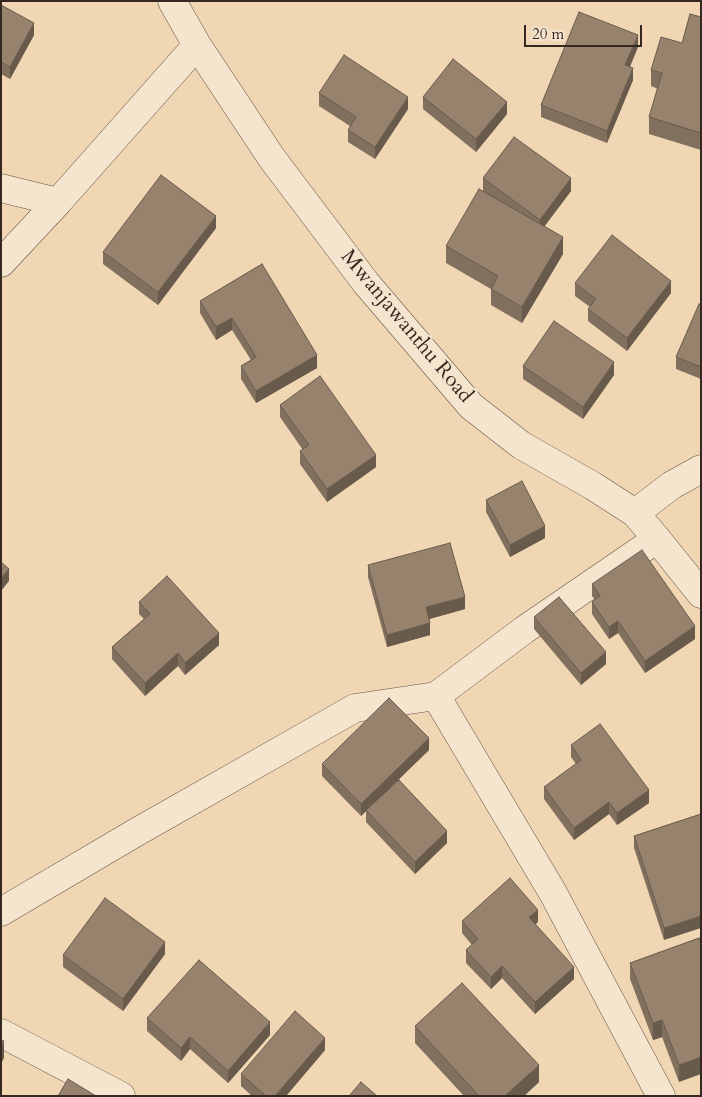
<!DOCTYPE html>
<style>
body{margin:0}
#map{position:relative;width:702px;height:1097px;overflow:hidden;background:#f0d6b3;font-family:Cardo,serif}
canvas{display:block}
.frame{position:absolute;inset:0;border:2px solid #352821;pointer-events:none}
.scale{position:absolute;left:524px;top:25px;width:118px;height:22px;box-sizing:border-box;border:2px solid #352821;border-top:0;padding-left:6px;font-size:15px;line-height:18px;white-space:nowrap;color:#352821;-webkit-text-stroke:4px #f5e4ce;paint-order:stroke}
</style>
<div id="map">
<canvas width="702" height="1097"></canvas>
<div class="frame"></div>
<div class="scale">20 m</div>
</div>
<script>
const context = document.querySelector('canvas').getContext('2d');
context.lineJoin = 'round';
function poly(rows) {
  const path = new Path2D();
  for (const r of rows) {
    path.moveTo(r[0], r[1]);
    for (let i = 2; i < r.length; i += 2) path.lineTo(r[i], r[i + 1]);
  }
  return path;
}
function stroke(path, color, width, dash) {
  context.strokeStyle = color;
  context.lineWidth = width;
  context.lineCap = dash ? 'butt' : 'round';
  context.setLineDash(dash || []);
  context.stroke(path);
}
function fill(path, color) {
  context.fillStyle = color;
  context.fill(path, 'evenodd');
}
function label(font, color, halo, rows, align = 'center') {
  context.font = font + ' Cardo,serif';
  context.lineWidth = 4;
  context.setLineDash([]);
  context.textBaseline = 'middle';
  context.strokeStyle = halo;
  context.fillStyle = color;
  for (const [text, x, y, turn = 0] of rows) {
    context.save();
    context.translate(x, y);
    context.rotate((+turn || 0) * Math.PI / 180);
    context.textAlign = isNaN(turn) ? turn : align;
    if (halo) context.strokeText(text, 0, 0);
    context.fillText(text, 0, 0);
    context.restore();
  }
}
const minor = poly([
 [172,1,197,45,271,157,366,283,471,406,521,445,593,486,635,513,657,539,701,594],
 [1,188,58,202],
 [1,263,58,202,197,45],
 [635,513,672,485,701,469],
 [436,696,553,893,661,1096],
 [1,912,135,833,355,708,436,696,524,630,657,539],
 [1,1033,121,1096]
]);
const wall = poly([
 [1,5,34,35,10,79,1,74],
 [701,17,701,150,649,134,649,117,658,89,651,86,651,70,682,43],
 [638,47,630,67,633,80,607,143,541,117,541,105],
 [319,93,408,109,375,159,348,142,348,130,350,126,319,106],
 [423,97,507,114,476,152,423,109],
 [483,178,571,191,544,227,563,254,522,323,491,305,491,289,446,263,446,246,483,191],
 [216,228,158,305,103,264,103,252],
 [262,264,317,368,256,403,241,379,241,366,251,360,232,330,216,340,200,313,200,301],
 [575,283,671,293,627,351,588,321,588,309,590,307,575,296],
 [701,305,701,379,676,369,676,357],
 [523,366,614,375,583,419,523,379],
 [280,405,376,467,327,502,300,464,300,451,303,450,280,417],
 [486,500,545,538,510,557,486,512],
 [368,565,465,609,429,619,430,635,387,647,368,577],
 [592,584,695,639,645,673,618,633,609,639,592,614,592,602,595,600,592,596],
 [139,602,219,645,185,675,178,666,145,696,112,659,112,647,144,619,139,614],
 [534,617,606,664,581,685,534,629],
 [571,745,649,803,617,825,609,814,574,840,544,799,544,787,576,764,571,757],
 [429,750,388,790,447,843,415,874,366,822,366,811,361,816,322,776,322,764],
 [701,814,664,940,634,848,634,836],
 [462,921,538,922,535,924,574,979,535,1014,502,978,491,989,466,963,466,950,472,945,462,933],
 [699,938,679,1082,662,1037,653,1040,630,979,630,963],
 [165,954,123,1011,63,967,63,955],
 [147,1018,270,1035,228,1083,190,1049,181,1061,147,1031],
 [415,1026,539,1082,524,1096,464,1096,415,1043],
 [325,1050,286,1096,252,1096,241,1086,241,1074]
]);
const shadedWall = poly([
 [34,23,34,35,10,79,10,67],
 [638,35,638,47,625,77,625,65],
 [633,68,633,80,607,143,607,131],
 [408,97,408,109,375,159,375,147],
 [507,102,507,114,476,152,476,139],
 [571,178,571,191,540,232,540,220],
 [216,216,216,228,158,305,158,292],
 [563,237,563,254,522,323,522,307],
 [671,281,671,293,627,351,627,338],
 [232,318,232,330,216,340,216,327],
 [317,355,317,368,256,403,256,391],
 [614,362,614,375,583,419,583,407],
 [376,455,376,467,327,502,327,489],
 [545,526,545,538,510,557,510,545],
 [9,569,9,581,1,591,1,578],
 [465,597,465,609,426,620,426,607],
 [618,621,618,633,609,639,609,627],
 [430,623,430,635,387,647,387,635],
 [695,626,695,639,645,673,645,661],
 [219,633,219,645,185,675,185,663],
 [606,652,606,664,581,685,581,673],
 [178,653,178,666,145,696,145,683],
 [429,738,429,750,367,810,366,810,366,811,361,816,361,804],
 [649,790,649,803,617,825,617,813],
 [609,802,609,814,574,840,574,828],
 [447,831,447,843,415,874,415,862],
 [538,910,538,922,529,930,529,917],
 [701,916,701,928,664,940,664,928],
 [165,942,165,954,123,1011,123,999],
 [502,966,502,978,491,989,491,977],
 [574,967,574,979,535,1014,535,1002],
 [662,1020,662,1037,653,1040,653,1023],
 [270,1022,270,1035,228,1083,228,1071],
 [190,1037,190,1049,181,1061,181,1048],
 [325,1038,325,1050,286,1096,275,1096],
 [4,1041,4,1058,1,1064,1,1048],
 [701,1057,701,1074,679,1082,679,1065],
 [539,1065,539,1082,524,1096,505,1096]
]);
const building = poly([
 [1,5,34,23,10,67,1,62,1,5],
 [579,12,638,35,625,65,633,68,607,131,541,105,579,12],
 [690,14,701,17,701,133,649,117,662,73,651,70,661,37,682,43,690,14],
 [344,55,408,97,375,147,348,130,356,117,319,93,344,55],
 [453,59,507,102,476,139,423,97,453,59],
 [514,137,571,178,540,220,483,178,514,137],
 [161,175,216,216,158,292,103,252,161,175],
 [479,189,563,237,522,307,491,289,498,276,446,246,479,189],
 [612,235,671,281,627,338,588,309,596,299,575,283,612,235],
 [262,264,317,355,256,391,241,366,256,357,232,318,216,327,200,301,262,264],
 [699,304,701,305,701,367,676,357,699,304],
 [554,321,614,362,583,407,523,366,554,321],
 [320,376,376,455,327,489,300,451,309,445,280,405,320,376],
 [522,481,545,526,510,545,486,500,522,481],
 [450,543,465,597,426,607,430,623,387,635,368,565,450,543],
 [642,550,695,626,645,661,618,621,609,627,592,602,600,596,592,584,642,550],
 [1,562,9,569,1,578,1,562],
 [167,576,219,633,185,663,178,653,145,683,112,647,150,614,139,602,167,576],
 [559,597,606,652,581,673,534,617,559,597],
 [389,698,429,738,361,804,322,764,389,698],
 [600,724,649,790,617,813,609,802,574,828,544,787,581,760,571,745,600,724],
 [399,780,447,831,415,862,366,810,399,780],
 [701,814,701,916,664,928,634,836,701,814],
 [510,878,538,910,529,917,574,967,535,1002,502,966,491,977,466,950,478,939,462,921,510,878],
 [105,898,165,942,123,999,63,955,105,898],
 [699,938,701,944,701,1057,679,1065,662,1020,653,1023,630,963,699,938],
 [199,960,270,1022,228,1071,190,1037,181,1048,147,1018,199,960],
 [462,983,539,1065,505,1096,479,1096,415,1026,462,983],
 [295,1011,325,1038,275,1096,266,1096,241,1074,295,1011],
 [1,1040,4,1041,1,1048,1,1040],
 [68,1079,96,1096,58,1096,68,1079],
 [361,1082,377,1096,349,1096,361,1082]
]);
const streetNames = [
 ["Mwanjawanthu Road",406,327,50]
];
stroke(minor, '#645446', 29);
stroke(minor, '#f5e4ce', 28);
fill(wall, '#81705e');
fill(shadedWall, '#695b4c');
fill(building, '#96826d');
stroke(building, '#695b4c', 1);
label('21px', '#352821', '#f5e4ce', streetNames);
</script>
